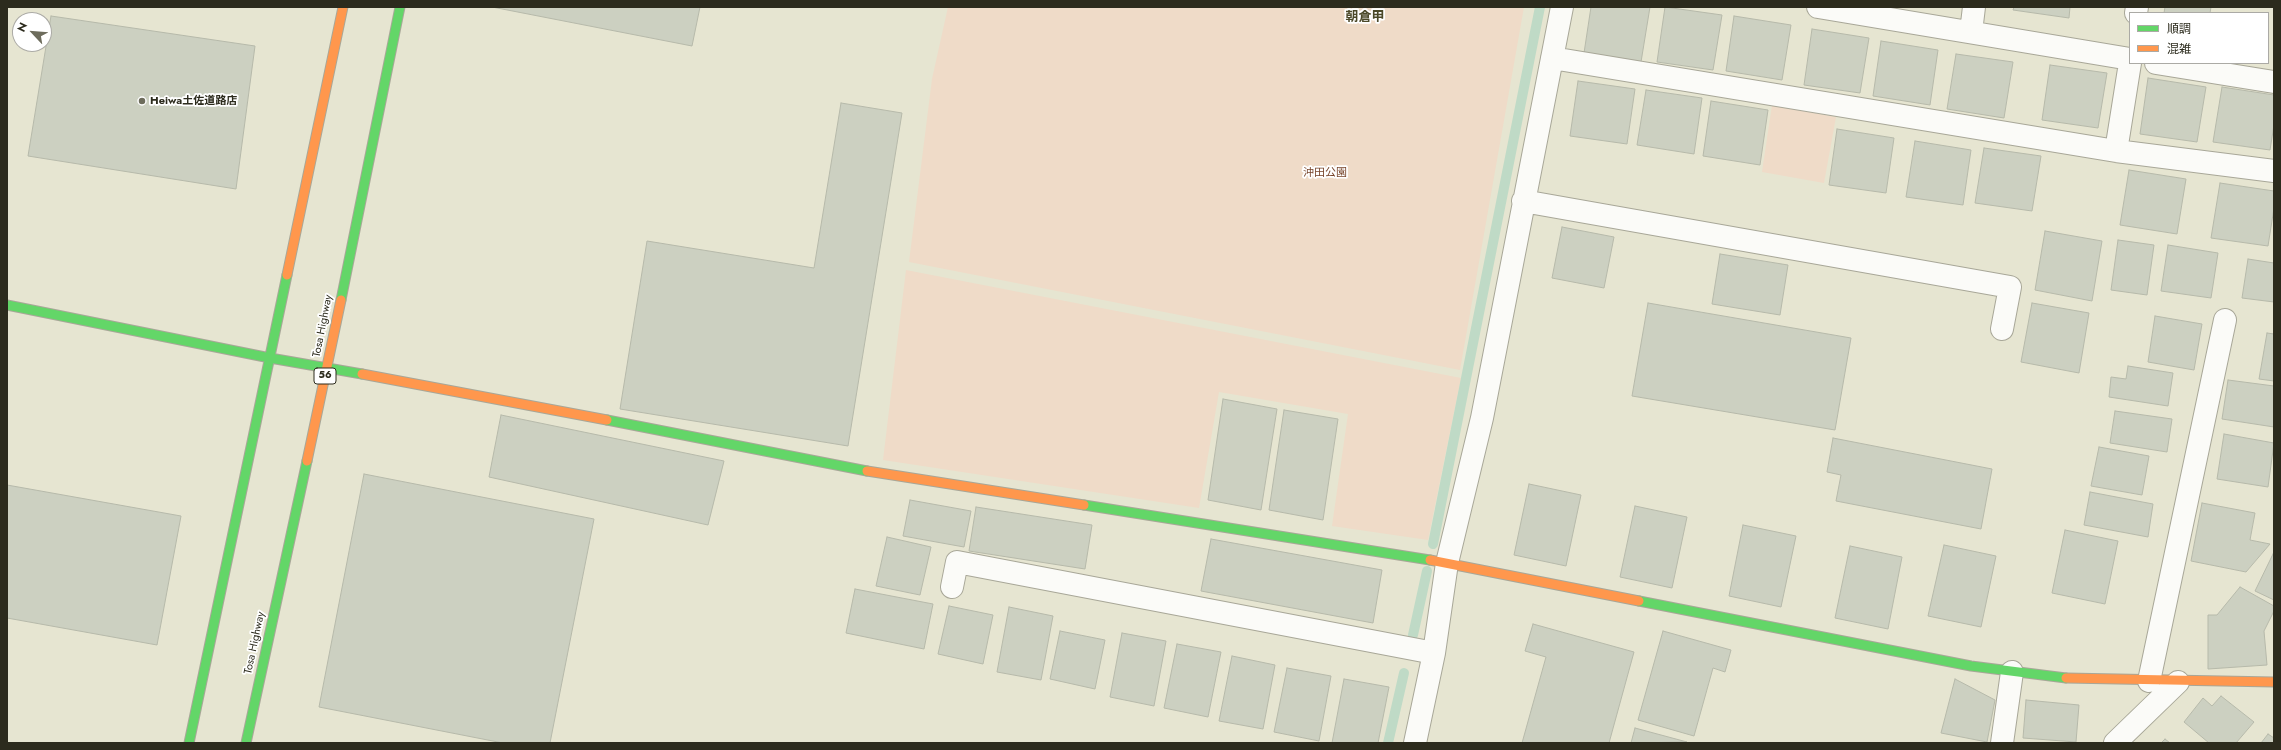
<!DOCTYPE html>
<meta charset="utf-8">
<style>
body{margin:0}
#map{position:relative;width:2281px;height:750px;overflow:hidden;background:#e6e5d1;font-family:Jost,"Noto Sans JP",sans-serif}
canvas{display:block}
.frame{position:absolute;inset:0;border:8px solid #2c2b1d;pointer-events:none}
.legend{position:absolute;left:2129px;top:12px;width:140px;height:52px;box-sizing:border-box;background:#fff;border:1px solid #abaaa5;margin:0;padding:5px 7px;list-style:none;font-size:12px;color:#2c2b1d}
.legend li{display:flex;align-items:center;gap:8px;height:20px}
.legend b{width:20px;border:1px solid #abaaa5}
.north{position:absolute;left:12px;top:12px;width:40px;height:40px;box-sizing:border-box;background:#fff;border:1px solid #abaaa5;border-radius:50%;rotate:296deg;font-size:11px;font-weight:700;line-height:16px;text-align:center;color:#2c2b1d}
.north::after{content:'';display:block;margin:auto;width:14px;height:18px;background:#6d6c5c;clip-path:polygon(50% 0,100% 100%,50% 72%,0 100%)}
</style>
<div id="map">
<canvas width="2281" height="750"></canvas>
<div class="frame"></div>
<ul class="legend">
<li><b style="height:5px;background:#63d668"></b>順調</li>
<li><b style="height:5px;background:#ff974d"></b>混雑</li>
</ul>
<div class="north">N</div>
</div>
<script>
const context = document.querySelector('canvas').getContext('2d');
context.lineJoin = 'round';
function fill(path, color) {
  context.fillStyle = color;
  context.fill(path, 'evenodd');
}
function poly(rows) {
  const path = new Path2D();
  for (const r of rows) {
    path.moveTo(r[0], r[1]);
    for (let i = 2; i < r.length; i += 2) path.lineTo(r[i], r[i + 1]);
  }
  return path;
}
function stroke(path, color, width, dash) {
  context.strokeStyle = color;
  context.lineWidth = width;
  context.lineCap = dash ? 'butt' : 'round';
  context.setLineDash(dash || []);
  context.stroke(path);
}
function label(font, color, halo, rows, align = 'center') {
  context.font = font + ' Jost,"Noto Sans JP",sans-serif';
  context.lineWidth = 3.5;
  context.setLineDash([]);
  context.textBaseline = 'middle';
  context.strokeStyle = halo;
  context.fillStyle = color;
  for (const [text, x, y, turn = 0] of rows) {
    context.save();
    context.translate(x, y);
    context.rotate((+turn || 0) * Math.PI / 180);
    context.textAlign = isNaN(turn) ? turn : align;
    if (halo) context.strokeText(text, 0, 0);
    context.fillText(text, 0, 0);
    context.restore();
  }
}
const green = poly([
 [948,7,1524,7,1460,370,909,262,932,79],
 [1772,105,1836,117,1824,183,1762,172],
 [906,270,1461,378,1428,540,1332,526,1348,414,1219,392,1199,508,883,460]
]);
const stream = poly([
 [1433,544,1540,7],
 [1413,635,1427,571],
 [1388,743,1404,673]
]);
const building = poly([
 [492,7,700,7,692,46,492,7],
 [1591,7,1650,7,1641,62,1584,53,1591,7],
 [1665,7,1722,15,1713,70,1657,62,1665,7],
 [2014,7,2070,7,2069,18,2013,10,2014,7],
 [2165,7,2211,7,2210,13,2164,13,2165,7],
 [51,16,255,46,236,189,28,156,51,16],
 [1734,16,1791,25,1782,80,1726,71,1734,16],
 [1812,29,1869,38,1860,93,1804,85,1812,29],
 [1881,41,1938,50,1930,105,1873,96,1881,41],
 [1956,54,2013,62,2004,118,1947,109,1956,54],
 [2050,65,2107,73,2098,128,2042,120,2050,65],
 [2148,78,2206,87,2197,142,2140,134,2148,78],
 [1578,81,1635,89,1627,144,1570,136,1578,81],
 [2222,87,2274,95,2274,125,2270,150,2213,142,2222,87],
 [1646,90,1702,98,1694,154,1637,145,1646,90],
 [1711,101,1768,110,1760,165,1703,156,1711,101],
 [841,103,902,113,848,446,620,409,647,241,814,268,841,103],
 [1837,129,1894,138,1886,193,1829,185,1837,129],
 [1915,141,1971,150,1963,205,1906,197,1915,141],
 [1984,148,2041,156,2032,211,1975,203,1984,148],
 [2129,170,2186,179,2177,234,2120,225,2129,170],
 [2220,183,2274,191,2274,208,2268,246,2211,238,2220,183],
 [1562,227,1614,237,1604,288,1552,278,1562,227],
 [2045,231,2102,241,2092,301,2035,290,2045,231],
 [2118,240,2154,245,2147,295,2111,290,2118,240],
 [2168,245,2218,253,2211,298,2161,291,2168,245],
 [1720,254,1788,265,1780,315,1712,304,1720,254],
 [2248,259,2274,263,2274,302,2242,298,2248,259],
 [1648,303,1851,338,1835,430,1632,396,1648,303],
 [2032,303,2089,313,2079,373,2021,362,2032,303],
 [2155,316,2202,324,2194,370,2148,362,2155,316],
 [2267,333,2274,334,2274,381,2259,379,2267,333],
 [2128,366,2173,373,2168,406,2109,397,2111,377,2126,379,2128,366],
 [2228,380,2274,386,2274,427,2222,419,2228,380],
 [1223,399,1277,409,1261,510,1208,500,1223,399],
 [1284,410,1338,419,1323,520,1269,510,1284,410],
 [2115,411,2172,419,2167,452,2110,443,2115,411],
 [501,415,724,461,708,525,489,477,501,415],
 [2224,434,2274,443,2268,487,2217,479,2224,434],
 [1833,438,1992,469,1981,529,1836,501,1841,475,1827,472,1833,438],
 [2099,447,2149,456,2142,495,2091,486,2099,447],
 [364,474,594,519,550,743,503,743,319,707,364,474],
 [1529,484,1581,495,1566,566,1514,555,1529,484],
 [7,485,181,516,157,645,7,618,7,485],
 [2090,492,2153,504,2148,537,2084,525,2090,492],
 [910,500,971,511,964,547,903,536,910,500],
 [2202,503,2255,513,2250,540,2270,544,2246,572,2191,561,2202,503],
 [1635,506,1687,517,1672,588,1620,577,1635,506],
 [976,507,1092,525,1085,569,969,551,976,507],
 [1743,525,1796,536,1781,607,1729,596,1743,525],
 [2065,530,2118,541,2105,604,2052,593,2065,530],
 [887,537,931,547,920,595,876,586,887,537],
 [1211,539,1382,570,1373,623,1201,591,1211,539],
 [1944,545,1996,556,1981,627,1928,616,1944,545],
 [1850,546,1902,557,1888,629,1835,618,1850,546],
 [2273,554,2274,555,2274,600,2255,591,2273,554],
 [2240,587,2274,606,2274,611,2264,631,2267,665,2208,669,2208,615,2217,615,2240,587],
 [855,589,933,604,924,649,846,633,855,589],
 [949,606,993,615,983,664,938,654,949,606],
 [1009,607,1053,616,1041,680,997,672,1009,607],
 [1533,624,1634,652,1609,743,1522,743,1546,657,1525,651,1533,624],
 [1060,631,1105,640,1095,689,1050,679,1060,631],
 [1663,631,1731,650,1725,672,1713,668,1694,736,1638,720,1663,631],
 [1122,633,1166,641,1154,706,1110,697,1122,633],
 [1177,644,1221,652,1208,717,1164,708,1177,644],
 [1232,656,1275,665,1263,729,1219,721,1232,656],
 [1287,668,1331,676,1319,741,1274,732,1287,668],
 [1344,679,1389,687,1378,743,1332,743,1344,679],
 [1955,679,1995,700,1987,742,1941,733,1955,679],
 [2221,696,2254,722,2236,743,2209,743,2184,722,2203,698,2212,706,2221,696],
 [2026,700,2079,705,2076,742,2023,738,2026,700],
 [1635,728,1687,742,1631,743,1635,728],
 [2268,734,2274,738,2274,743,2261,743,2268,734],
 [2165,739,2170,743,2161,743,2165,739]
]);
const street = poly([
 [1818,7,2130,59],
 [2136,13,2137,7],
 [1971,32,1974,7],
 [1552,58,2116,151],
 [2130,63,2116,151,2274,171],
 [2156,63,2274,82],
 [1523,201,2010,287,2002,329],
 [952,587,957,562,1434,653],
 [2149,681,2225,320],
 [1415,743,1434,653,1447,563,1482,418,1562,7],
 [2002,743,2012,672],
 [2115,743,2178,682]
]);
const fast = poly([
 [341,300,400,7],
 [7,305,270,358,362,374],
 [607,420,867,471],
 [1084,505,1430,560],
 [1639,601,1971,666,2066,678],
 [189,743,287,275],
 [246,743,307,461]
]);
const slow = poly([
 [287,275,343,7],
 [362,374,607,420],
 [307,461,341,300],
 [867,471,1084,505],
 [1430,560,1639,601],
 [2066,678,2274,682]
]);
const markers = [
 [142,101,4,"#6d6c5c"]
];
const shields = [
 [325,376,22]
];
const shieldNames = [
 ["56",325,376]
];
const poiNames = [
 ["Heiwa土佐道路店",150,101]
];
const parkNames = [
 ["沖田公園",1325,173]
];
const streetNames = [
 ["Tosa Highway",323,326,-79],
 ["Tosa Highway",255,643,-78]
];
const quarterNames = [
 ["朝倉甲",1365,18]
];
fill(green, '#efdbc8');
stroke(stream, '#bfdac6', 10);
fill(building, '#ccd0c1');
stroke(building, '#b6b9aa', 1);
stroke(street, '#a8a798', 24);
stroke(fast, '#a8a798', 11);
stroke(slow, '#a8a798', 11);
stroke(street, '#fbfbf8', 22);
stroke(fast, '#63d668', 9);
stroke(slow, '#ff974d', 9);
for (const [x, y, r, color] of markers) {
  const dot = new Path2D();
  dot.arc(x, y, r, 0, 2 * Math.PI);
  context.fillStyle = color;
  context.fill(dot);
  stroke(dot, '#fff', 1.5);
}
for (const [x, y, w] of shields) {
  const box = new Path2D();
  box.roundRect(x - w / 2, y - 8, w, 16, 3);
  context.fillStyle = '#fff';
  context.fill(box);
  stroke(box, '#2c2b1d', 1);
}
label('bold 10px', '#2c2b1d', null, shieldNames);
label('bold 11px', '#2c2b1d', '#fff', poiNames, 'left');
label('11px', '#77442a', '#fff', parkNames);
label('11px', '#2c2b1d', '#fff', streetNames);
label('bold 13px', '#4b4929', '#fff', quarterNames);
</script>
